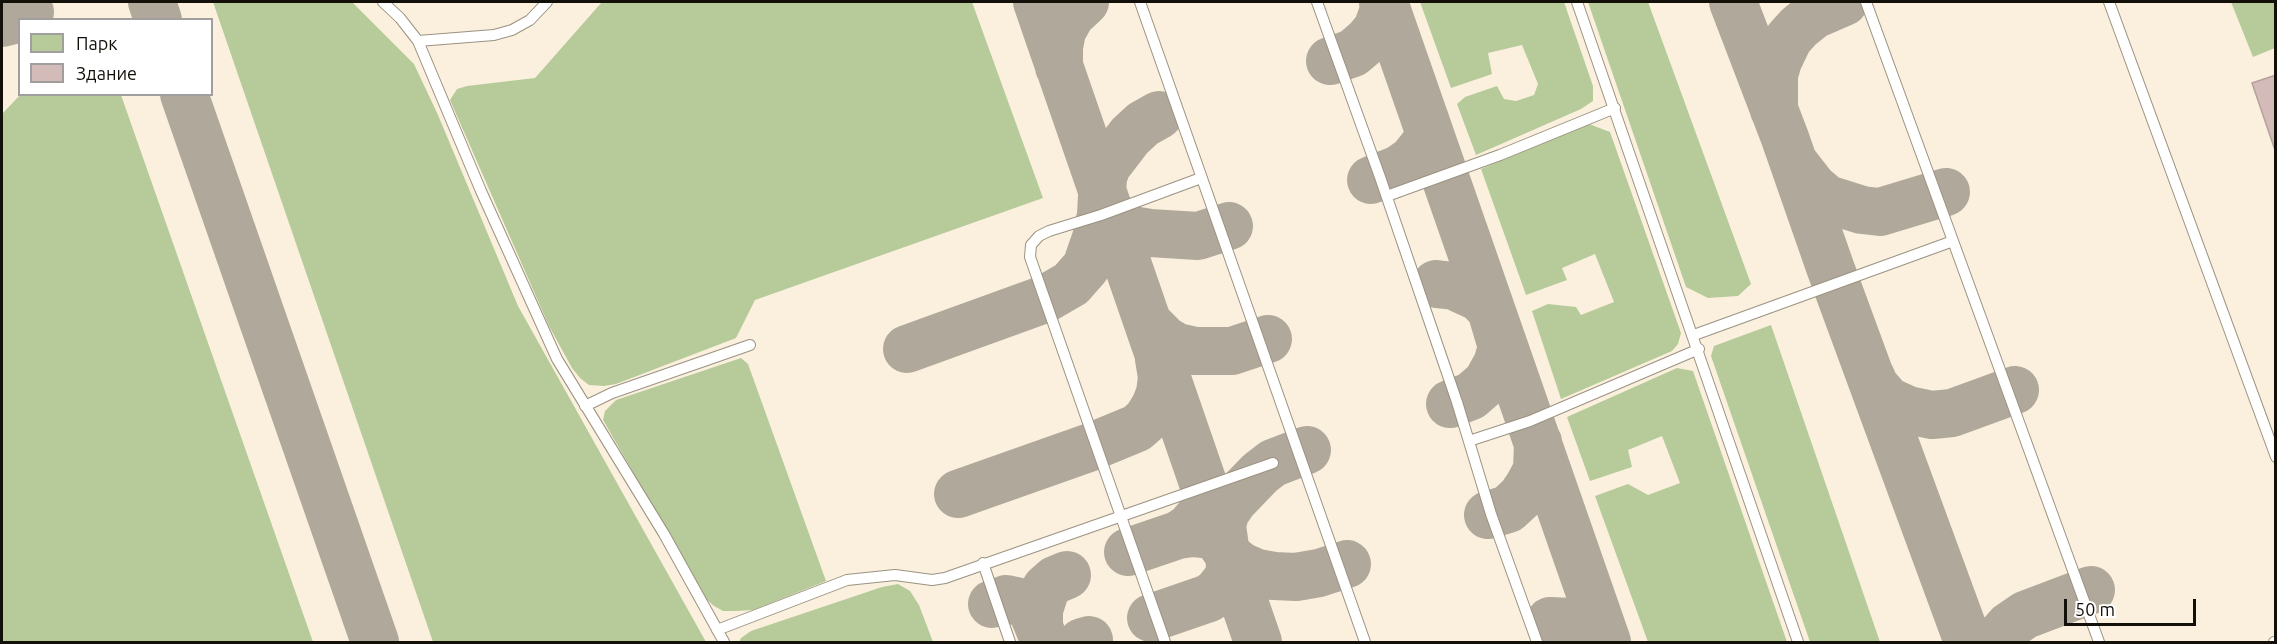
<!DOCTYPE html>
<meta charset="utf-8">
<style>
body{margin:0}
#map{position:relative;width:2277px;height:644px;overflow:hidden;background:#fbf0de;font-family:Ubuntu,sans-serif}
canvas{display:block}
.frame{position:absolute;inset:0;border:3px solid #131009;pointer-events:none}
.legend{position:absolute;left:18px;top:18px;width:195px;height:78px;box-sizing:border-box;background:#fff;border:2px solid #a19f9d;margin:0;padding:8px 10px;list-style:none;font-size:18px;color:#131009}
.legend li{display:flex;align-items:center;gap:12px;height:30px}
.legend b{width:30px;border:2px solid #a19f9d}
.scale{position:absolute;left:2064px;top:599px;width:132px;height:27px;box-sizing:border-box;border:3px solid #131009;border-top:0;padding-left:8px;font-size:18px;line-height:21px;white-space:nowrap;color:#131009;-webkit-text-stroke:4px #fff;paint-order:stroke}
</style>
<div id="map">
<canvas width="2277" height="644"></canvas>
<div class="frame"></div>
<ul class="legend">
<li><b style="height:16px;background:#b6cb99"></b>Парк</li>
<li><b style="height:16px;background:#d2bbb9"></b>Здание</li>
</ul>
<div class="scale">50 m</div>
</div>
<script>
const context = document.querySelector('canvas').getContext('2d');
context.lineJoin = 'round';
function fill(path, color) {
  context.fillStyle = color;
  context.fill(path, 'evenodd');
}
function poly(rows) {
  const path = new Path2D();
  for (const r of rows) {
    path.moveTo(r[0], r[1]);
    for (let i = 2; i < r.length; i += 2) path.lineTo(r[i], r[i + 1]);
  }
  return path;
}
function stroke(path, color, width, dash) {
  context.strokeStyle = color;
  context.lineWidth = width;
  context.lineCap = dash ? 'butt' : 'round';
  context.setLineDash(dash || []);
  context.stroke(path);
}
const green = poly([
 [213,2,352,2,414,64,438,115,518,306,706,642,433,642],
 [602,2,972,2,1043,198,755,300,736,338,616,384,604,386,589,385,580,378,572,368,549,326,450,100,457,89,467,86,535,78],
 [1420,2,1564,2,1593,86,1593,101,1581,109,1476,155,1457,104,1465,97,1497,86,1504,99,1516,101,1534,95,1538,84,1522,45,1488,53,1492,74,1451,88],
 [1588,2,1648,2,1751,284,1738,296,1708,298,1686,287],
 [2231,2,2275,2,2275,48,2253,57],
 [20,95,121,95,313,642,2,642,2,114],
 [1589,124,1610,132,1681,333,1678,344,1672,351,1561,399,1532,311,1548,304,1576,307,1581,315,1614,302,1595,254,1562,268,1567,280,1526,295,1481,169],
 [1771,325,1880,642,1810,642,1711,356,1714,346],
 [741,358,748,364,826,581,753,610,736,611,723,611,714,606,706,599,603,420,605,411,616,400],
 [1677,368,1693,371,1787,642,1648,642,1595,496,1628,484,1648,495,1680,483,1662,436,1628,450,1632,467,1590,481,1567,417],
 [898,584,910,591,919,605,933,642,739,642,741,638,751,631,882,587]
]);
const taxiway = poly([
 [152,2,158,20],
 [1037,2,1258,642],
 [1384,2,1607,642],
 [1733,2,1785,138,1830,267,1968,642],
 [2,23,14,20,30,12],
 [1330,61,1353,53,1367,41,1377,29,1384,10,1383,2],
 [1059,67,1059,47,1062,31,1071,15,1085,2],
 [184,94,375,642],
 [1774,110,1774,75,1778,61,1789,38,1799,27,1814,15,1844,2],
 [1795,164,1813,187,1827,199,1862,210,1880,212,1946,192],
 [1371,180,1399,169,1412,160,1424,145,1429,133,1425,119],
 [1109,212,1122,224,1132,230,1150,233,1198,236,1229,226],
 [1436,284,1454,286,1480,298,1491,310,1502,347,1497,364,1487,382,1471,396,1450,404],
 [1148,323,1165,340,1177,347,1195,351,1232,351,1268,339],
 [907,349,1045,299,1071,284,1086,267,1096,238,1101,215,1103,177,1107,166,1130,136,1143,124,1159,115],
 [1870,375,1875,386,1888,401,1908,410,1932,415,1952,413,2015,390],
 [958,494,1091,447,1137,428,1147,419,1155,406,1160,393,1162,377,1159,359],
 [1488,515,1508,509,1521,497,1529,485,1537,470,1538,442],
 [1178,535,1192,533,1211,535,1220,542,1231,558,1241,566,1257,573,1274,576,1296,577,1319,573,1347,564],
 [1225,547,1222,526,1225,513,1234,500,1260,473,1273,463,1307,450],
 [1128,552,1178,535,1189,528,1201,514],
 [992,604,1006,599,1020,602,1027,606,1033,613,1045,642],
 [1151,618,1209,598,1217,592,1229,577,1230,564],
 [1550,621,1572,622,1582,626,1603,642],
 [1039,627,1039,610,1046,588,1055,580,1067,575],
 [1082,642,1089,640],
 [1995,642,2009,626,2025,615,2091,590]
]);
const building = poly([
 [2276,75,2276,153,2252,83,2276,75]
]);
const service = poly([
 [383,2,400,18,418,41,481,191,557,359,664,534,724,642],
 [1140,2,1365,642],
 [1317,2,1380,177,1457,402,1491,514,1537,642],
 [1577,2,1798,642],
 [1866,2,2099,642],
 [2109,2,2276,457],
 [418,41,494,35,512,30,530,20,547,2],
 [1387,196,1500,155,1615,108],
 [1694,335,1953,241],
 [585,406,612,393,750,345],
 [1469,441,1530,421,1699,349],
 [983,563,1010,642],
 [717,630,847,580,895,575,932,580,945,578,1273,463],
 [1165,642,1030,257,1031,245,1039,236,1049,231,1101,215,1201,178],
 [2274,642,2276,642]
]);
fill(green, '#b6cb99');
stroke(taxiway, '#b0a89a', 48);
fill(building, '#d2bbb9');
stroke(building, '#b69f9e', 1.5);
stroke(service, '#9b9281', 12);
stroke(service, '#fff', 10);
</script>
